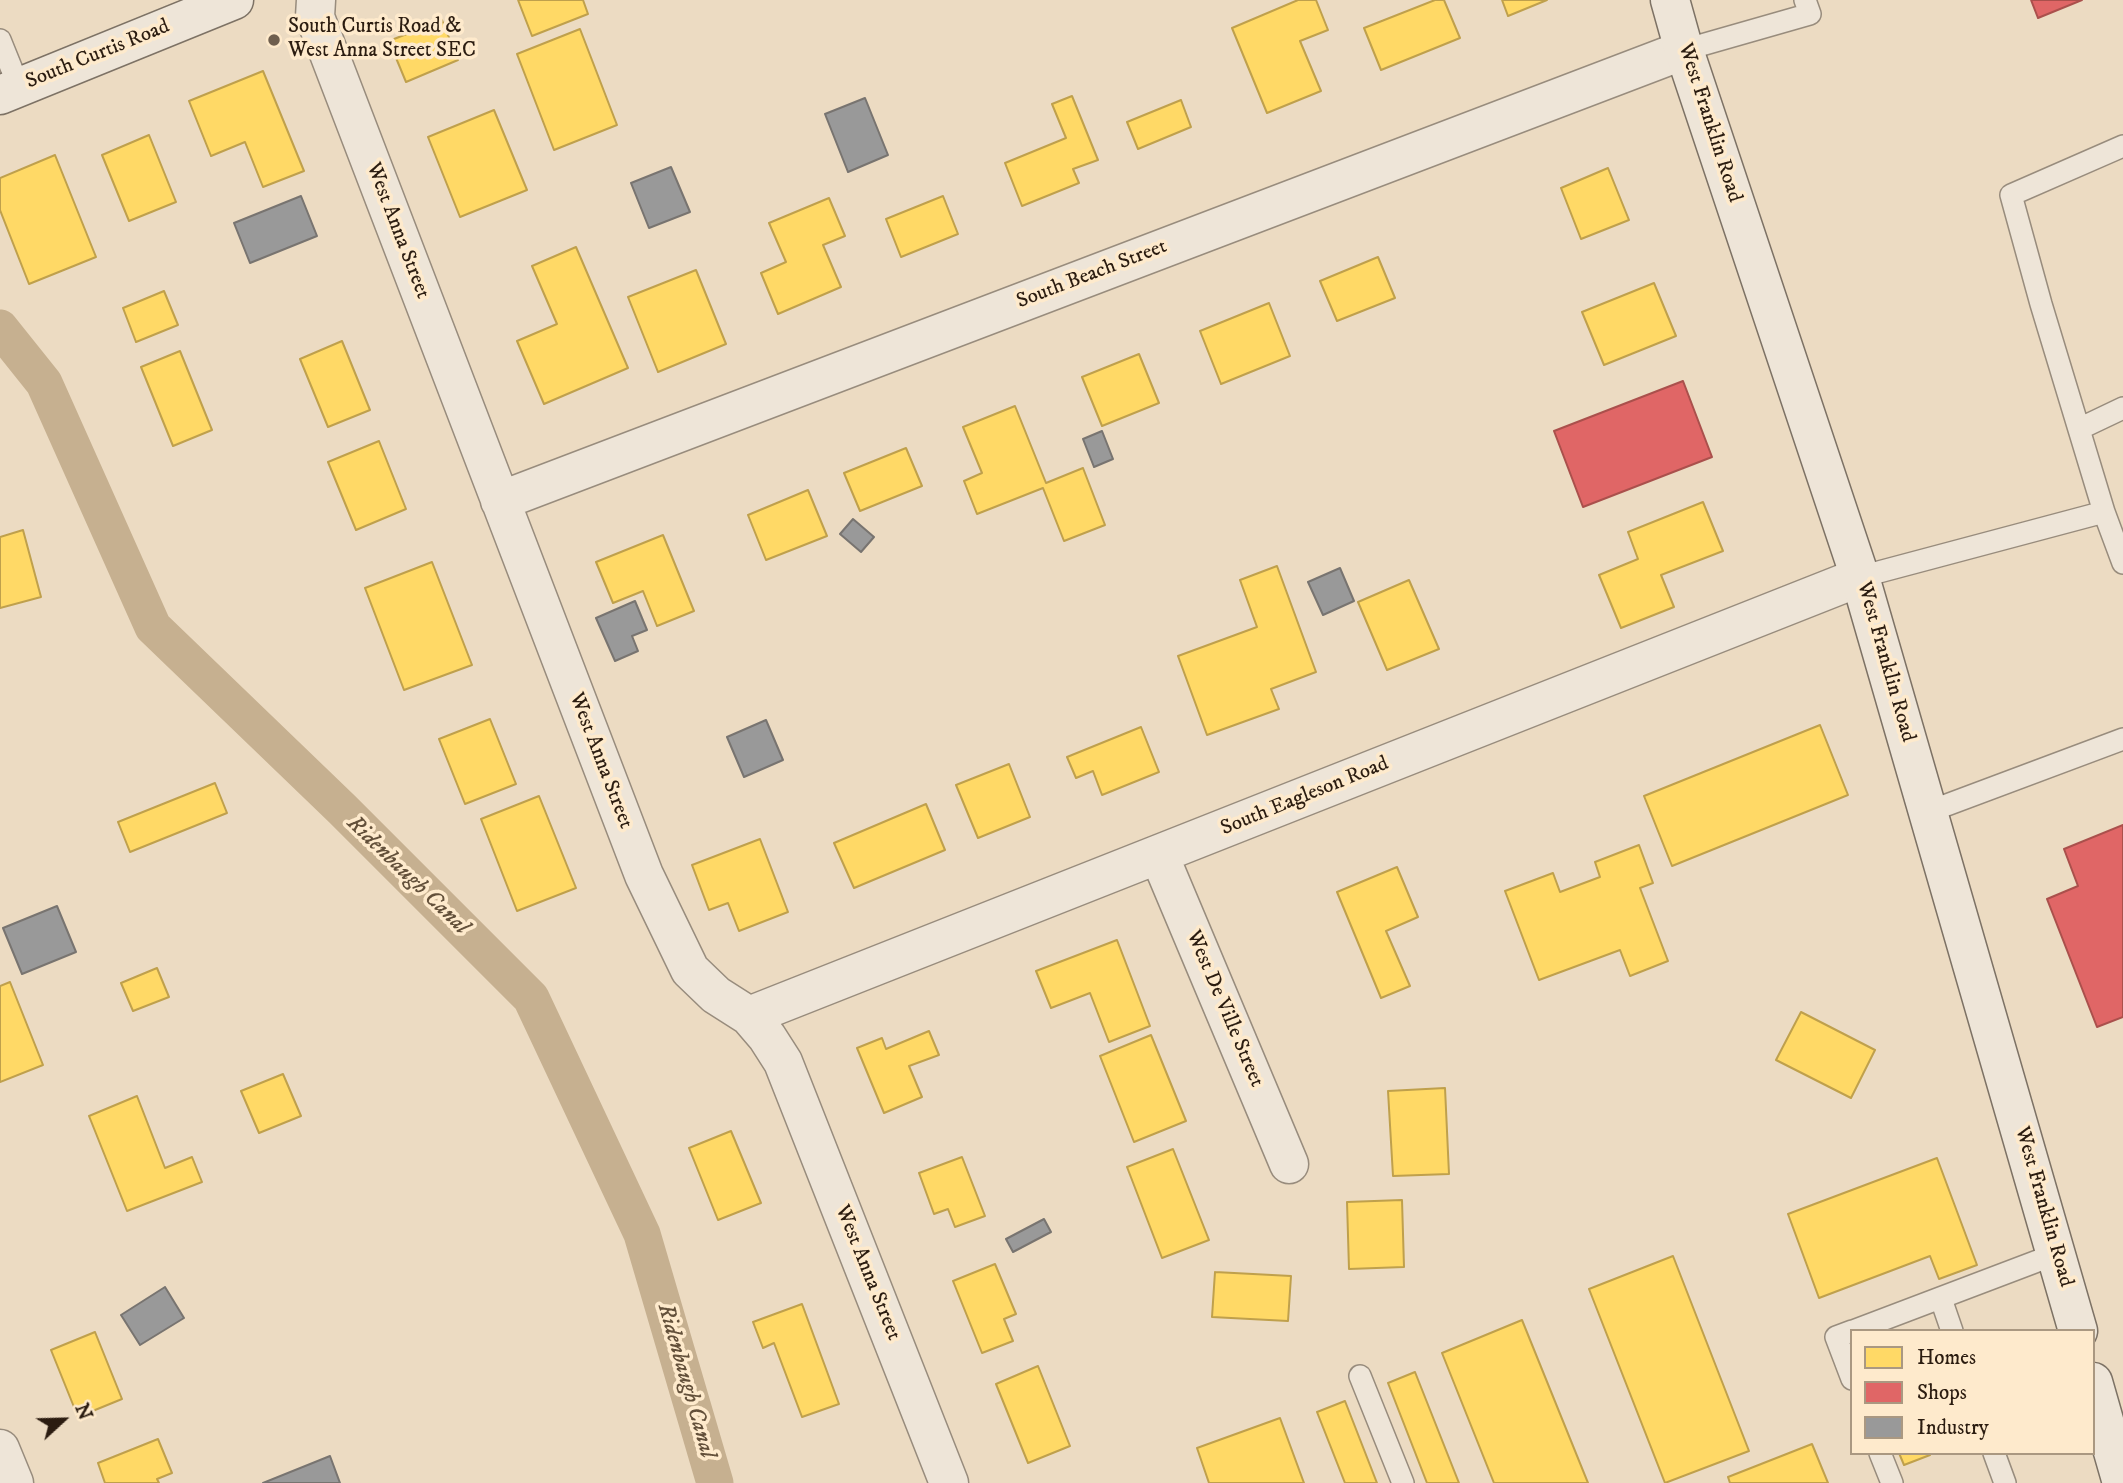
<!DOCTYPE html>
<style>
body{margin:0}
#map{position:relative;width:2123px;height:1483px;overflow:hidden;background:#ecdbc2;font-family:"IM FELL DW Pica",serif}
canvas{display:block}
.legend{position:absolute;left:1850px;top:1329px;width:245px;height:126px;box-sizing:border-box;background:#feeacc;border:2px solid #aa9881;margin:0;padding:9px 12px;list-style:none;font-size:21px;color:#2b1c10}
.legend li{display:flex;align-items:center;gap:14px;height:35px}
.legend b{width:35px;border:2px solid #aa9881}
.north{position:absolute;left:28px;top:1385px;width:70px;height:70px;-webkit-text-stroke:5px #feeacc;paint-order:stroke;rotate:68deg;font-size:19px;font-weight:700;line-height:28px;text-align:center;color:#2b1c10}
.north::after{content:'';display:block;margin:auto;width:24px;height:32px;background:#2b1c10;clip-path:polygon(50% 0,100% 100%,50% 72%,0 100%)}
</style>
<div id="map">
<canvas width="2123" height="1483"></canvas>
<ul class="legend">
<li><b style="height:19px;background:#ffd966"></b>Homes</li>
<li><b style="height:19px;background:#e06666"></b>Shops</li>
<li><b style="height:19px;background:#999"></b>Industry</li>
</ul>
<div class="north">N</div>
</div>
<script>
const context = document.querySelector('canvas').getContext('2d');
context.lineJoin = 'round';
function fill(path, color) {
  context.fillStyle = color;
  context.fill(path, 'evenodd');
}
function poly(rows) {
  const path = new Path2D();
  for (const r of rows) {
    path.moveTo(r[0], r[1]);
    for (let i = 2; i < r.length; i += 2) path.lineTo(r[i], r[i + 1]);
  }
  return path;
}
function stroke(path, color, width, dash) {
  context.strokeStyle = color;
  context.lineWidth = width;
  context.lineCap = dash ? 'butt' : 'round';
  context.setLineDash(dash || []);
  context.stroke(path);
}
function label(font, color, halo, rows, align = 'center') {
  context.font = font + ' "IM FELL DW Pica",serif';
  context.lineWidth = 7;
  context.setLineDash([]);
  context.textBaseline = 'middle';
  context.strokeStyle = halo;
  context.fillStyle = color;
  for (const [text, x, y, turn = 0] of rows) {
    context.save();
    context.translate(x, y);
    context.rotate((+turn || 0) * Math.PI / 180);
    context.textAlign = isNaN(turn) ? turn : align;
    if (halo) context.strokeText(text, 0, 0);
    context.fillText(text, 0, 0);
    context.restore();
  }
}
const homes = poly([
 [518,0,583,0,588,14,532,36,518,0],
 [1298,0,1316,0,1328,30,1300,41,1321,91,1267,113,1232,28,1298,0],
 [1435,0,1444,0,1460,38,1381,70,1364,28,1435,0],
 [1502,0,1547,0,1508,16,1502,0],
 [442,20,458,60,406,82,389,41,442,20],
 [580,29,617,125,554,150,517,54,580,29],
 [263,71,304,171,263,187,245,142,211,156,189,101,263,71],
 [1072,96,1098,160,1073,169,1079,183,1022,206,1005,163,1066,138,1052,104,1072,96],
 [1181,100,1191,127,1138,149,1127,122,1181,100],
 [494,110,527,190,460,217,428,137,494,110],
 [149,135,176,202,129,221,102,155,149,135],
 [55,155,96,257,29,284,0,210,0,178,55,155],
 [1608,168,1629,220,1581,239,1561,188,1608,168],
 [943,196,958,234,901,257,886,219,943,196],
 [829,198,845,236,823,245,841,287,778,314,761,273,786,262,769,223,829,198],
 [576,247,628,368,544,404,517,341,557,324,532,266,576,247],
 [1378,257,1395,298,1337,321,1320,281,1378,257],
 [696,270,726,344,658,372,628,297,696,270],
 [1654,283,1676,336,1604,365,1582,312,1654,283],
 [164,291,178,325,136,342,123,308,164,291],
 [1269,303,1290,356,1221,384,1200,331,1269,303],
 [342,341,370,410,328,427,300,359,342,341],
 [180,351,212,430,173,446,141,367,180,351],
 [1139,354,1159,403,1102,426,1082,377,1139,354],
 [1015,406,1046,483,1083,468,1105,525,1064,541,1043,488,977,514,964,481,982,473,963,427,1015,406],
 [379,441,406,509,356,530,328,462,379,441],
 [906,448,922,486,860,511,844,473,906,448],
 [808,490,827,536,766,560,748,515,808,490],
 [1703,502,1723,551,1661,575,1674,607,1621,628,1599,575,1638,559,1628,532,1703,502],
 [23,530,41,597,0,608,0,537,23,530],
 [663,535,694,611,657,626,643,591,613,603,596,562,663,535],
 [432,562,472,665,404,690,365,588,432,562],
 [1277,566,1316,672,1271,689,1279,709,1207,735,1178,656,1257,627,1240,580,1277,566],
 [1409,580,1439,649,1387,670,1358,602,1409,580],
 [490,719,516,784,465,804,439,739,490,719],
 [1820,725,1848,795,1672,866,1644,796,1820,725],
 [1141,727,1159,772,1102,795,1093,771,1076,778,1067,757,1141,727],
 [1009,764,1030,817,978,838,956,785,1009,764],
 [215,783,227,813,130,852,118,822,215,783],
 [539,796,576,888,517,911,481,819,539,796],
 [926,804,945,850,854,888,834,843,926,804],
 [760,839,788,912,739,931,728,903,709,910,692,865,760,839],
 [1639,845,1653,883,1640,888,1668,961,1630,976,1620,950,1539,980,1505,891,1553,873,1560,892,1600,877,1595,862,1639,845],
 [1397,867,1418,917,1386,931,1410,986,1381,998,1337,892,1397,867],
 [1117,940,1150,1026,1109,1042,1090,993,1051,1008,1036,971,1117,940],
 [157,968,169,997,133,1011,121,983,157,968],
 [10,982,43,1065,0,1082,0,986,10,982],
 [1801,1012,1875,1050,1851,1098,1776,1060,1801,1012],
 [929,1031,939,1055,909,1066,922,1097,884,1113,857,1048,882,1038,886,1049,929,1031],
 [1151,1035,1186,1121,1134,1142,1100,1056,1151,1035],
 [283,1074,301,1116,259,1133,241,1091,283,1074],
 [1445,1088,1449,1174,1393,1176,1388,1091,1445,1088],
 [137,1096,165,1168,192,1157,202,1182,127,1211,89,1116,137,1096],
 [731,1131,761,1203,718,1220,689,1148,731,1131],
 [1173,1149,1209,1240,1162,1258,1127,1167,1173,1149],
 [962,1157,985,1216,955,1227,948,1209,934,1214,919,1173,962,1157],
 [1937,1158,1977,1265,1939,1279,1930,1256,1819,1298,1788,1214,1937,1158],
 [1402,1200,1404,1267,1349,1269,1347,1202,1402,1200],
 [1673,1256,1749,1451,1665,1483,1589,1289,1673,1256],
 [995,1264,1016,1314,1004,1319,1013,1341,982,1353,953,1281,995,1264],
 [1215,1272,1291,1276,1288,1321,1212,1317,1215,1272],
 [802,1304,839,1404,802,1417,774,1343,763,1348,753,1322,802,1304],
 [1522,1320,1588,1483,1494,1483,1442,1353,1522,1320],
 [95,1332,122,1399,78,1417,51,1350,95,1332],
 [1038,1366,1070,1446,1028,1463,996,1384,1038,1366],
 [1415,1372,1459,1483,1427,1483,1388,1383,1415,1372],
 [1345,1401,1377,1483,1345,1483,1317,1412,1345,1401],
 [1280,1418,1304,1483,1209,1483,1197,1448,1280,1418],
 [158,1439,172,1473,157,1479,159,1483,105,1483,98,1463,158,1439],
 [1812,1444,1828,1483,1730,1483,1728,1477,1812,1444],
 [1899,1453,1929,1453,1930,1455,1904,1465,1899,1453]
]);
const shops = poly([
 [2031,0,2082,0,2038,18,2031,0],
 [1683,381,1712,457,1583,507,1554,431,1683,381],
 [2123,825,2123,1017,2097,1027,2047,899,2078,886,2064,849,2123,825]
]);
const industry = poly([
 [865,98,888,155,848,172,825,114,865,98],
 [671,167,690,212,649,228,631,183,671,167],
 [301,196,317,236,250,263,234,223,301,196],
 [1102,431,1113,459,1094,467,1083,439,1102,431],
 [853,519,874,537,861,552,840,534,853,519],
 [1340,568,1354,601,1323,615,1308,582,1340,568],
 [635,601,647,630,632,636,638,651,615,661,596,618,635,601],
 [766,720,783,760,744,777,727,737,766,720],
 [57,906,76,952,22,974,3,928,57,906],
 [1044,1219,1051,1232,1013,1252,1006,1239,1044,1219],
 [165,1287,184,1318,140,1345,121,1315,165,1287],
 [330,1456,340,1483,263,1483,330,1456]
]);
const canal = poly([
 [0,328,44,383,153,627,342,809,531,998,642,1234,715,1483]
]);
const lane = poly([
 [0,40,19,87],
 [1684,50,1810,14,1805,0],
 [2079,429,2123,408],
 [2104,512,2041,304,2011,195,2123,146],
 [1860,577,2104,512,2123,563],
 [1928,812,2123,739],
 [1941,1299,1952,1331],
 [1852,1331,1836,1337,1852,1379],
 [1853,1331,2056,1254],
 [1360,1376,1403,1483],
 [1880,1453,1892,1483],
 [1994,1453,2005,1483]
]);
const street = poly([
 [316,0,315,17,644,875,690,970,716,995,749,1016,767,1037,783,1062,949,1483],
 [500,501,1684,50],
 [1159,855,1289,1164],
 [749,1016,1860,577],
 [0,1449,14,1483]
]);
const secondary = poly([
 [1670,0,1684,50,1860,577,2078,1331],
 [0,95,234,0],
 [2093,1382,2122,1483]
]);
const markers = [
 [274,40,7,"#6f5f4e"]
];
const poiNames = [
 ["South Curtis Road &",288,28],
 ["West Anna Street SEC",288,52]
];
const streetNames = [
 ["South Curtis Road",98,55,-22],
 ["West Franklin Road",1709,123,72],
 ["West Anna Street",397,231,69],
 ["South Beach Street",1092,275,-21],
 ["West Franklin Road",1885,662,74],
 ["West Anna Street",600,761,69],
 ["South Eagleson Road",1305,797,-22],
 ["West De Ville Street",1224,1009,67],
 ["West Franklin Road",2043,1207,74],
 ["West Anna Street",867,1273,68]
];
const waterNames = [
 ["Ridenbaugh Canal",407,876,44],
 ["Ridenbaugh Canal",685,1381,74]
];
fill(homes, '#ffd966');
stroke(homes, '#bfa04c', 2);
fill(shops, '#e06666');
stroke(shops, '#aa504c', 2);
fill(industry, '#999');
stroke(industry, '#787470', 2);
stroke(canal, '#c6b090', 37);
stroke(lane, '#988c7d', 24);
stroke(street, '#988c7d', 41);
stroke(secondary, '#7d7265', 41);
stroke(lane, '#eee5d8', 21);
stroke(street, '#eee5d8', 38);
stroke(secondary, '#eee5d8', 38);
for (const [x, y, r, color] of markers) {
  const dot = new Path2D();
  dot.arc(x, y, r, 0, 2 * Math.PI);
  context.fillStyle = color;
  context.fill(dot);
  stroke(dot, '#feeacc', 2.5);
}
label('21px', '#2b1c10', '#feeacc', poiNames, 'left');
label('21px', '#2b1c10', '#feeacc', streetNames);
label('italic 23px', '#63503a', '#feeacc', waterNames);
</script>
